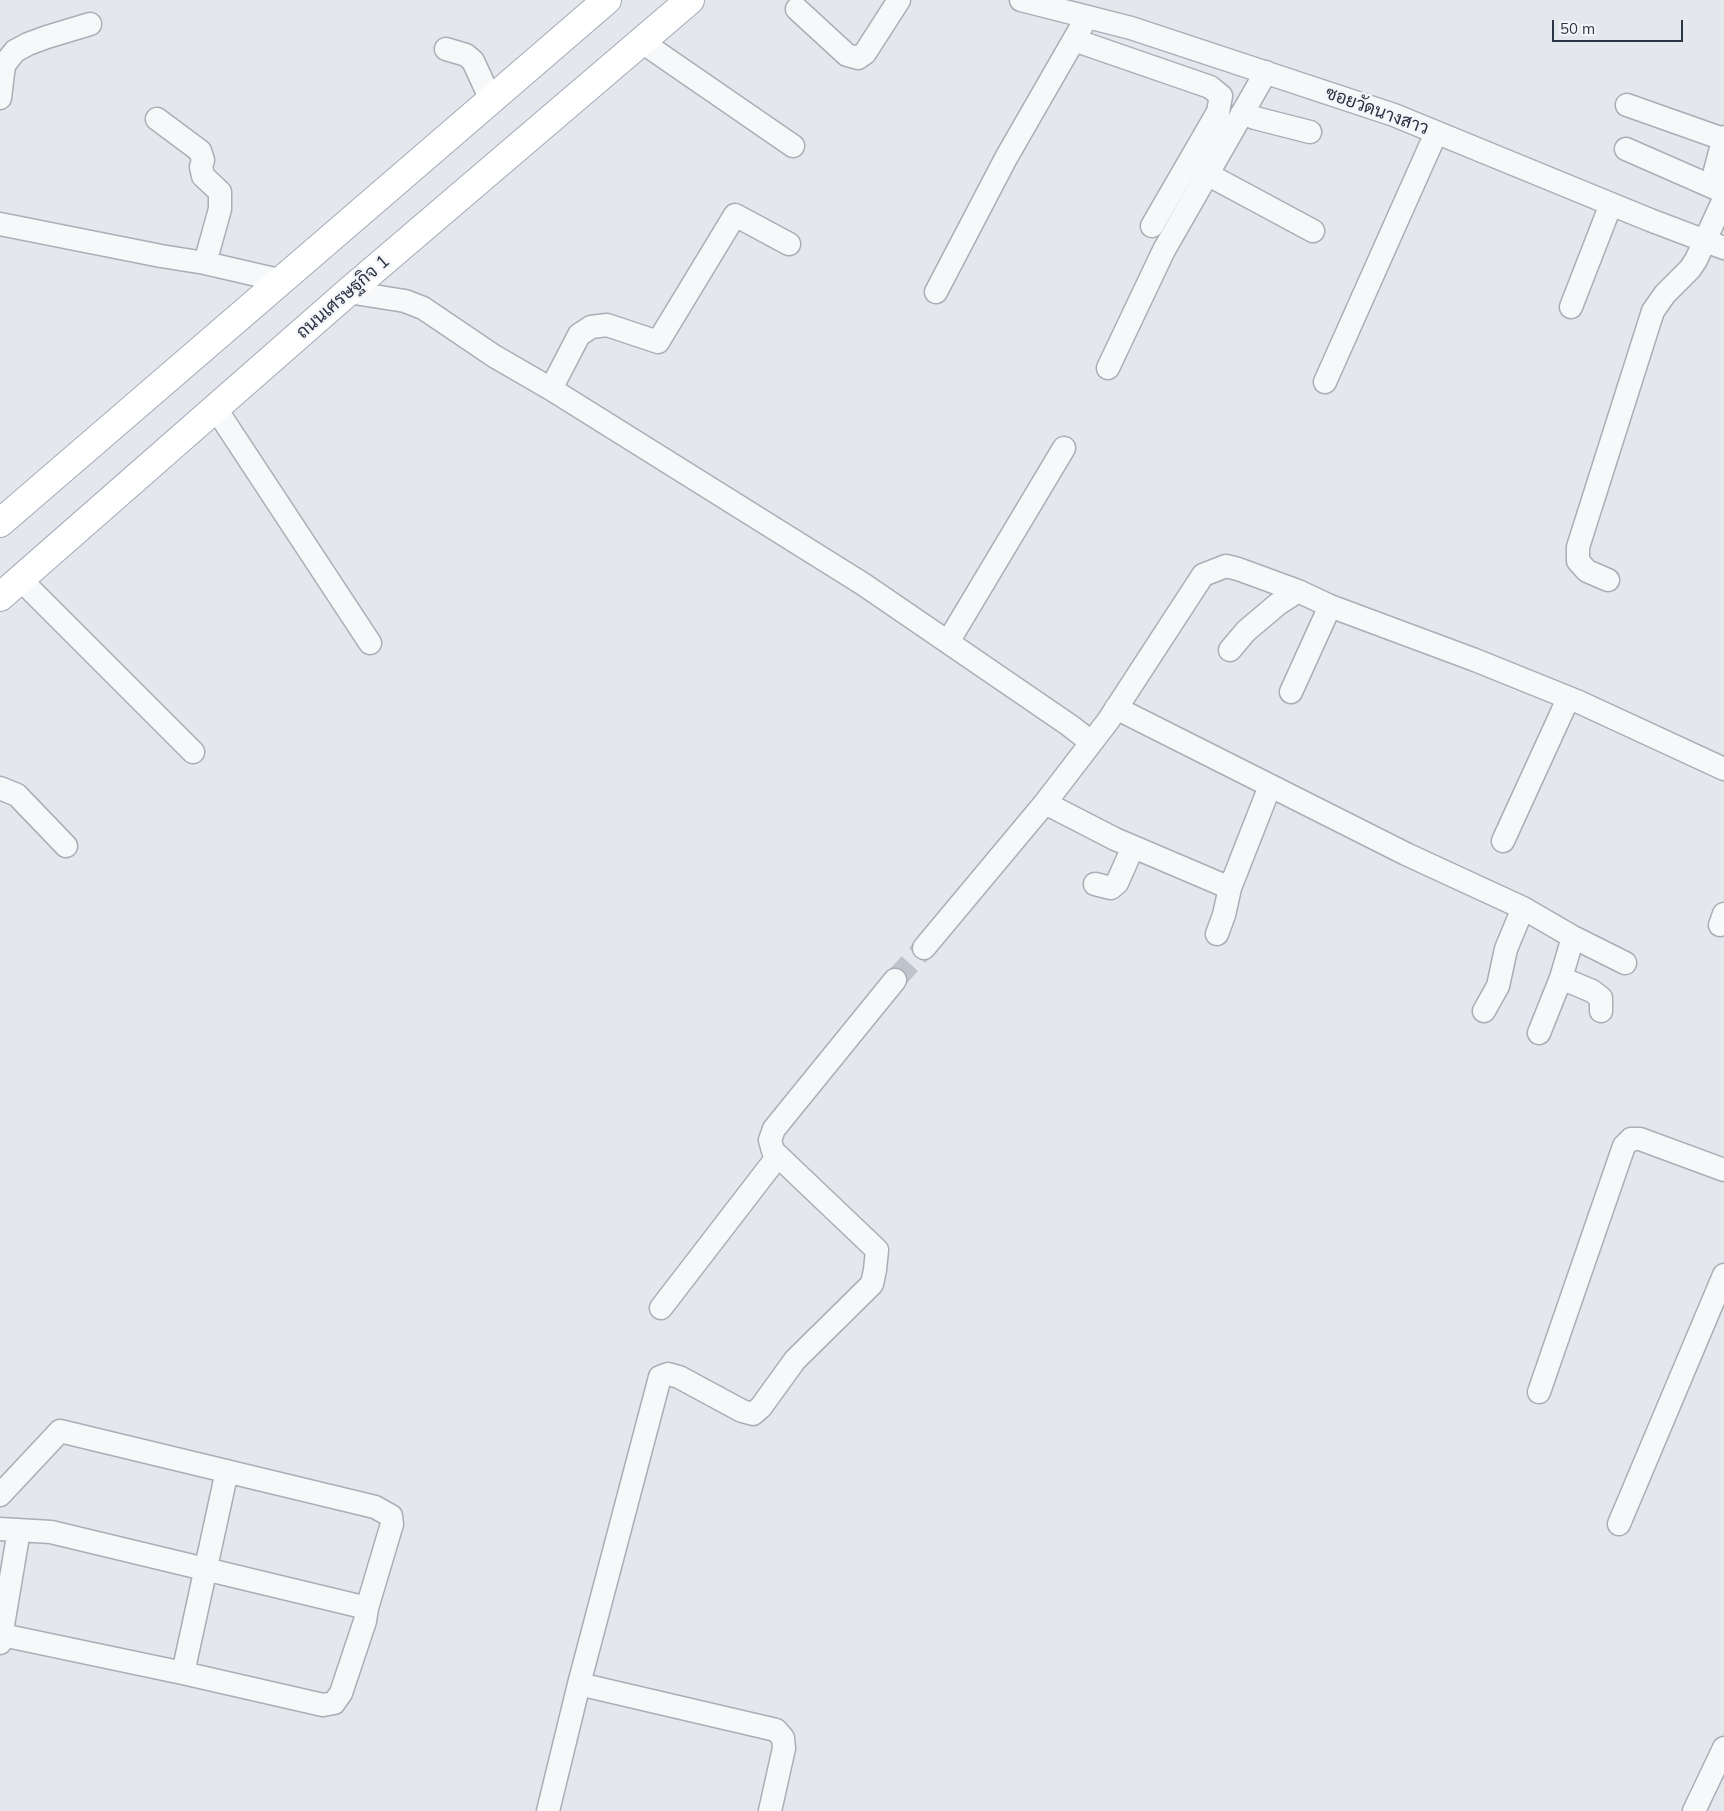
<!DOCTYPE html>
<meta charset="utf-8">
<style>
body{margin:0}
#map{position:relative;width:1724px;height:1811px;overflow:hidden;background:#e4e7ec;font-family:Mulish,sans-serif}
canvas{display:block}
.scale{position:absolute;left:1552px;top:20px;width:131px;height:22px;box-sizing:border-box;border:2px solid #2b3445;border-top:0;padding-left:6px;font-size:15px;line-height:18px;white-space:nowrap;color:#2b3445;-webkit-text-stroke:4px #f4f6f9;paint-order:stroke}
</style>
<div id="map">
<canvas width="1724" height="1811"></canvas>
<div class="scale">50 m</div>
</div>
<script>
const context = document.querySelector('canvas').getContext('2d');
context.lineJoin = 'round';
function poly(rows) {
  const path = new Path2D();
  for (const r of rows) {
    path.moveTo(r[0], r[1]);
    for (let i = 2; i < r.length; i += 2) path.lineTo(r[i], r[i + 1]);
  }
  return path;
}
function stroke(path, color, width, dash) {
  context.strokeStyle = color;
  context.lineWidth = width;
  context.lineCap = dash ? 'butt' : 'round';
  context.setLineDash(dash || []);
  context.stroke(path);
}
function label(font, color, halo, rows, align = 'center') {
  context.font = font + ' Mulish,Sarabun,sans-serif';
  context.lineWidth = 5;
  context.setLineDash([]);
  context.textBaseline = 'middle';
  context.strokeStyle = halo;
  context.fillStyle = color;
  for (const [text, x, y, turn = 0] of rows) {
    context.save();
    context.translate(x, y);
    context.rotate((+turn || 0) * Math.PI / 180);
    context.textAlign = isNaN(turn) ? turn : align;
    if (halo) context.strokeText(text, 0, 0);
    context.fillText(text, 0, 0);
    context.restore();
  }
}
const minorTunnel = poly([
 [895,980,924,948]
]);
const minor = poly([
 [1021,0,1131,28,1394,115,1650,220,1724,248],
 [797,9,847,55,858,58,865,53,899,0],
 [1074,40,1210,87,1221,96,1218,112,1152,226],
 [642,42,793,146],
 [446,49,466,55,473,61,491,100],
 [0,98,4,65,15,51,28,44,47,37,90,24],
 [1627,105,1723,139],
 [1242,113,1255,118,1310,132],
 [157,119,200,151,203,160,201,167,203,176,220,192,220,209,205,263],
 [1626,149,1724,192],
 [1207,174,1313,231],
 [1711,186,1724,137],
 [0,224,161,256,205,263,283,281],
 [348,292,405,301,423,308,494,356,551,389,863,584,1069,725,1091,742],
 [936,292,1006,158,1087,17],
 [1571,307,1611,204],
 [1108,368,1164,250,1266,72],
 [1325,382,1436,133],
 [551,389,579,335,591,327,607,325,658,342,735,215,789,244],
 [216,409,370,643],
 [20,579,193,752],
 [1608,580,1587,571,1578,561,1578,547,1653,311,1665,294,1690,269,1696,260,1724,199],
 [948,642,1064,448],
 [1230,650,1246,631,1278,604,1298,591],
 [1291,692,1330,606],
 [1116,708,1406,854,1523,908,1573,937,1625,963],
 [0,788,17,795,66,846],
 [1045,803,1115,839,1230,888,1224,915,1217,934],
 [1503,841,1568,699],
 [1095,884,1111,888,1117,883,1133,847],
 [1230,888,1270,786],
 [1720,925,1724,914],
 [1573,937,1561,978,1592,991,1601,998,1601,1011],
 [924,948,1045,803,1108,721,1203,575,1226,566,1238,569,1298,591,1330,606,1475,660,1579,702,1724,769],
 [1484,1011,1498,986,1506,949,1523,908],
 [1539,1033,1561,978],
 [661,1308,778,1156],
 [1539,1392,1624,1146,1631,1139,1640,1139,1724,1170],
 [0,1495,60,1431,375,1507,391,1516,392,1524,367,1608,365,1621,341,1693,334,1703,323,1705,183,1673,2,1635],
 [1619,1524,1724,1275],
 [0,1529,51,1532,367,1608],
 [0,1643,19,1530],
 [183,1673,227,1471],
 [579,1684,776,1730,783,1738,784,1748,770,1811],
 [548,1811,579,1684,660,1377,668,1374,679,1377,742,1411,753,1414,761,1407,795,1360,872,1284,875,1270,877,1250,773,1151,770,1140,774,1129,895,980],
 [1694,1811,1724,1748]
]);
const major = poly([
 [0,523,607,0],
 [0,597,348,292,690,0]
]);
const streetNames = [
 ["ซอยวัดนางสาว",1377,111,20],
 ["ถนนเศรษฐกิจ 1",343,297,-41]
];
stroke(minorTunnel, '#bfc3cb', 22, [22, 11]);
stroke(minor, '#a9aeb7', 25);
stroke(major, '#a3abb8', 30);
stroke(minor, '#f7f8fa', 22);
stroke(major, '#fff', 28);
label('18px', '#2b3445', '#f4f6f9', streetNames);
</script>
